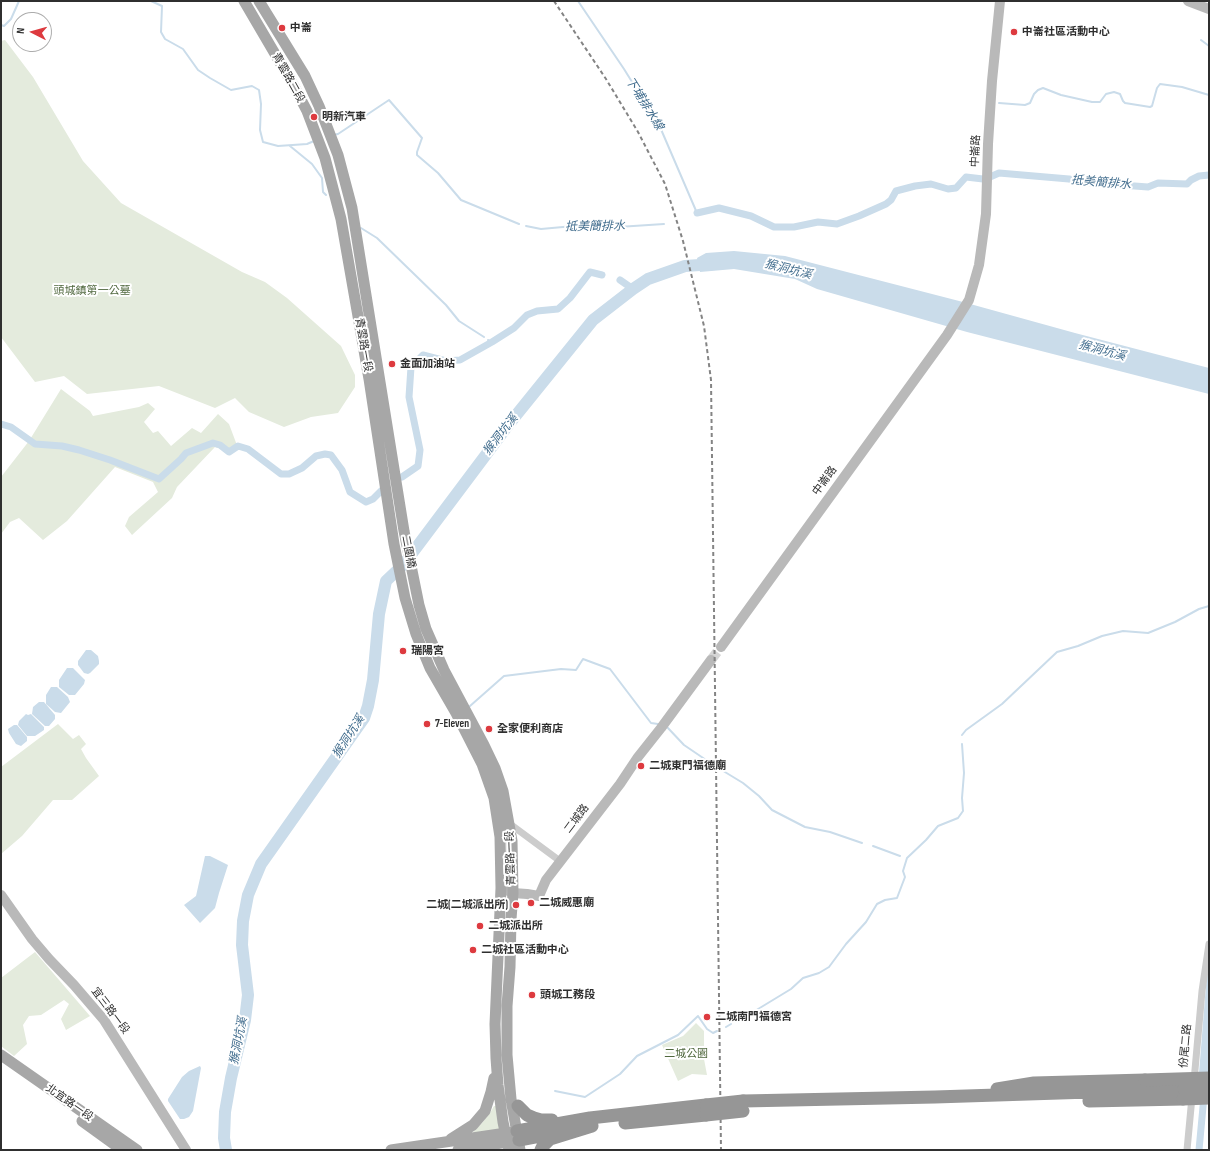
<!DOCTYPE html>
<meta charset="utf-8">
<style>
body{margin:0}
#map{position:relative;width:1210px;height:1151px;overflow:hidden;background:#fff;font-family:"Sofia Sans Condensed",sans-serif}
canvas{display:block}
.frame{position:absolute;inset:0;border:2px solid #2f2f2f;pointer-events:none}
.north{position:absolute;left:12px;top:12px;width:40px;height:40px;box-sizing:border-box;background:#fff;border:1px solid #acacac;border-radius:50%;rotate:276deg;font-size:11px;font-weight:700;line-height:16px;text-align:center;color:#2f2f2f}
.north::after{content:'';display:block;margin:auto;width:14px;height:18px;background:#dd3a3f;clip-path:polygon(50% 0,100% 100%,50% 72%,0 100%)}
</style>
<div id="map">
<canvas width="1210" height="1151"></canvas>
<div class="frame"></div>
<div class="north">N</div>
</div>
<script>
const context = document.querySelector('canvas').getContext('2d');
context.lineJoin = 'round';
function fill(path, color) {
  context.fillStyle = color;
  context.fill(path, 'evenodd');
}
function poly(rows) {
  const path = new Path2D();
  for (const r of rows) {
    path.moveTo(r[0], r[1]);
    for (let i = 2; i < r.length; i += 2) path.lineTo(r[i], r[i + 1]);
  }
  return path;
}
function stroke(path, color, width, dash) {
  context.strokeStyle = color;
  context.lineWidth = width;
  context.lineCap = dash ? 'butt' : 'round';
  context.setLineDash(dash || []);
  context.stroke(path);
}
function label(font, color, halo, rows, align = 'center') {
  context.font = font + ' "Sofia Sans Condensed","Noto Sans TC",sans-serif';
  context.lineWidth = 4;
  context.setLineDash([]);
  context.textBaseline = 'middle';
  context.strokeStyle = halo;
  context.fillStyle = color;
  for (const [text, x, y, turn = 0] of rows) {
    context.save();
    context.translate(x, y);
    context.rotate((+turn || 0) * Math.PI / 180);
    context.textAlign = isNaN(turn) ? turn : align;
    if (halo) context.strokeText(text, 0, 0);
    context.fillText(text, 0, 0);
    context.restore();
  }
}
const green = poly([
 [5,40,33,77,83,161,121,203,242,272,265,282,287,298,341,346,355,375,355,387,338,413,311,417,284,427,249,412,235,398,215,408,159,386,87,394,64,376,35,382,1,337,1,41],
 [61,389,90,411,93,416,139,407,148,403,155,409,144,422,153,433,158,431,171,446,192,428,201,433,218,414,229,424,238,448,230,452,215,447,177,487,172,498,132,535,125,526,129,517,158,492,153,482,115,467,67,521,43,540,19,518,10,522,1,534,1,477,29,441],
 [58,724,73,739,79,735,86,744,81,749,86,758,99,776,72,800,53,800,22,836,1,854,1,767],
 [35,952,90,1016,66,1030,61,1019,69,1004,64,1000,41,1015,29,1016,23,1025,27,1044,14,1056,1,1046,1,978],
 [696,1023,704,1031,704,1059,707,1075,692,1074,678,1081,662,1045,683,1036],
 [494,1106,497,1106,500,1131,472,1133,482,1123,490,1113]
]);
const water = poly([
 [734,251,785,256,963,302,1075,333,1209,368,1209,394,967,332,817,289,795,279,734,269,700,272,697,258,706,253],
 [86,650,91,650,98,656,99,661,99,664,90,673,88,674,84,673,78,665,78,661],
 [67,668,73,668,85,680,84,684,75,695,69,695,59,687,59,680],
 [51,687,57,687,68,697,70,702,61,713,55,712,46,704,46,695],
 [39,702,44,702,55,715,55,719,49,726,45,726,32,714,33,707],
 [26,714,28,715,31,714,44,727,44,730,35,736,27,736,18,725,19,721],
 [14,725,17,725,27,737,27,741,21,746,16,744,9,733,8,729],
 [205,856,210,856,228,865,219,893,215,908,200,923,184,905,196,896],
 [1209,961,1209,1073,1199,1073,1206,985],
 [200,1066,201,1068,193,1111,189,1117,184,1119,180,1119,168,1101,168,1099,182,1077,189,1071]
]);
const stream = poly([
 [139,1,151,1,162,6,161,32,165,39,183,49,198,70,210,78,231,90,252,86,259,90,261,104,260,130,263,142,278,146,307,144,314,141],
 [578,1,624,69,660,127,697,213],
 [1,25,4,26,11,19,19,1],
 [1201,40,1209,46],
 [999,103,1025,105,1030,103,1034,94,1038,90,1043,88,1061,95,1092,102,1100,102,1106,94,1114,92,1120,94,1123,101,1125,103,1150,107,1152,106,1157,88,1160,84,1182,87,1209,95],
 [333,135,338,134,389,100,422,138,417,152,417,155,438,173,461,200,519,224],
 [290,146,312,164,322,178,323,192,326,195],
 [526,226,541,229,596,224,618,227,664,224],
 [361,228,377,238,446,305,459,321,484,337],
 [488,340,492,342],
 [470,706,504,676,561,669,576,670,583,659,610,669,651,723,658,724],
 [667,727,684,745,712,764],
 [962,735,966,730,1002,704,1057,652,1078,646,1102,636,1123,631,1148,633,1175,622,1199,609,1209,606],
 [720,769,743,783,759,796,772,810,805,827,830,832,862,843],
 [873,846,900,856],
 [740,1020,791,989,803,978,819,973,829,967,846,944,866,922,877,904,885,900,897,898,905,877,903,871,907,858,926,840,938,826,958,818,963,811,962,798,964,773,962,744],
 [726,1027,731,1024],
 [555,1091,585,1097,620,1074,637,1056,678,1035,698,1016,707,1029,713,1033,717,1031]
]);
const canal = poly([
 [990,177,999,173,1069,179,1081,182,1148,187,1158,183,1187,184,1191,180,1199,176,1209,175],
 [697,213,719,208,751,216,774,227,794,227,818,222,837,224,859,216,886,204,891,200,896,191,915,186,931,184,948,189,956,188,966,177,983,179],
 [620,280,633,289],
 [1,424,11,427,35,444,62,446,79,450,110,460,159,479,181,459,186,453,213,443,220,445,229,452,238,446,248,449,281,474,289,474,302,468,316,456,325,454,331,455,342,470,350,492,366,502,373,499,381,491],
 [402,477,418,466,420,450,409,397,411,367,423,355,446,361,460,360,492,342,514,328,527,315,537,311,558,309,570,298,590,272,602,275],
 [1199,1150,1204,1096]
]);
const river = poly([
 [226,1150,224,1138,225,1112,231,1078,245,1020,248,995,242,945,243,921,248,895,261,864,364,718,368,706,373,680,379,614,386,581,404,564,509,424,593,320,633,289,648,279,685,266,715,264]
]);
const secondaryTunnel = poly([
 [711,660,721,647]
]);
const street = poly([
 [510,824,560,861],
 [1194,1081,1202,991,1209,944],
 [1187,1150,1192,1097]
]);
const secondary = poly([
 [1188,1,1209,9],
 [721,647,947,335,969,300,979,265,986,214,988,144,992,81,1000,1],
 [501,888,513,893,527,894,539,896,546,880,620,784,638,757,661,728,711,660],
 [1,895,32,939,49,959,74,985,104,1020,186,1150]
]);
const primary = poly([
 [244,1,295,88,307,111,325,158,341,219,369,379,394,544,405,598,416,634,430,668,456,713,482,764,494,798,500,837,501,888,495,1024,496,1058,498,1085,503,1122,509,1150],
 [259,1,305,76,319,106,338,155,352,208,404,531,419,605,426,629,444,670,484,745,495,768,503,791,512,841,513,893,511,919,510,967,507,1006,507,1055,511,1099,520,1150],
 [1,1055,137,1150],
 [82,1121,122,1150],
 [451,1139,473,1125,485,1111,491,1092,494,1078],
 [391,1150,513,1132],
 [458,1150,514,1141]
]);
const highway = poly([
 [997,1089,1034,1083,1145,1080],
 [743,1101,935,1097,1184,1089],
 [1089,1101,1183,1099],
 [518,1106,527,1115,534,1118,541,1120,552,1120],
 [625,1123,706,1115],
 [517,1131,590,1118,706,1105],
 [519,1140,572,1130],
 [541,1150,543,1146,550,1139,592,1126]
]);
const rail = poly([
 [554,1,606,79,638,132,665,184,683,241,704,326,711,380,721,1150]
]);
const highwayBridge = poly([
 [1145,1080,1209,1078],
 [1184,1089,1209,1088],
 [1183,1099,1209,1098],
 [706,1105,743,1101],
 [706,1115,743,1111]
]);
const markers = [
 [282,28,4,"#dd3a3f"],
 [1014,32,4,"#dd3a3f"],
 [314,117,4,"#dd3a3f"],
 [392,364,4,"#dd3a3f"],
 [403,651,4,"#dd3a3f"],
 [427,724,4,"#dd3a3f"],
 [489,729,4,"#dd3a3f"],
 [641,766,4,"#dd3a3f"],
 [531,903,4,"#dd3a3f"],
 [516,905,4,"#dd3a3f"],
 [480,926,4,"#dd3a3f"],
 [473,950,4,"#dd3a3f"],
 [532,995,4,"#dd3a3f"],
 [707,1017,4,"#dd3a3f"]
];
const poiNames = [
 ["中崙",290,28],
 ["中崙社區活動中心",1022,32],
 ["明新汽車",322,117],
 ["金面加油站",400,364],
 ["瑞陽宮",411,651],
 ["7-Eleven",435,724],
 ["全家便利商店",497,729],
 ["二城東門福德廟",649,766],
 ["二城威惠廟",539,903],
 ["二城(二城派出所)",508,905,"right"],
 ["二城派出所",488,926],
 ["二城社區活動中心",481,950],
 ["頭城工務段",540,995],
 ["二城南門福德宮",715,1017]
];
const streetNames = [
 ["青雲路二段",288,78,61],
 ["中崙路",976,151,-87],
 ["青雲路一段",363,345,80],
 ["中崙路",825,481,-54],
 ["二圍橋",408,552,79],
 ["二城路",577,819,-53],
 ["青雲路一段",511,858,-92],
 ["宜三路一段",110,1011,53],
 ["份尾二路",1186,1046,-85],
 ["北宜路一段",69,1103,35]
];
const parkNames = [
 ["頭城鎮第一公墓",92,291],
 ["二城公園",686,1054]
];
const waterNames = [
 ["下埔排水線",644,104,58],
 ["抵美簡排水",1101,183,5],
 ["抵美簡排水",595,227,-1],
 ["猴洞坑溪",788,270,14],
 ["猴洞坑溪",1102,351,15],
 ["猴洞坑溪",501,435,-52],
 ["猴洞坑溪",349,737,-57],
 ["猴洞坑溪",239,1041,-79]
];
fill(green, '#e4ebdd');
fill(water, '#cadcea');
stroke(stream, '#cadcea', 2);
stroke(canal, '#cadcea', 7);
stroke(river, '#cadcea', 12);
stroke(secondaryTunnel, '#d5d5d5', 10, [10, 5]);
stroke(street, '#ccc', 7);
stroke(secondary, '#b9b9b9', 10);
stroke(primary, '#a7a7a7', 11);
stroke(highway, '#969696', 13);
stroke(rail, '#848484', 2, [4, 3]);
stroke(highwayBridge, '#969696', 13);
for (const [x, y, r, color] of markers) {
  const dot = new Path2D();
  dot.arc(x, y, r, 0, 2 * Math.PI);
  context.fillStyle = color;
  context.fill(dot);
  stroke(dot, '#fff', 1.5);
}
label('bold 11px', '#2f2f2f', '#fff', poiNames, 'left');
label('11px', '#2f2f2f', '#fff', streetNames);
label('11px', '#50683e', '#fff', parkNames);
label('italic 12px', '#406c8d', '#fff', waterNames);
</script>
